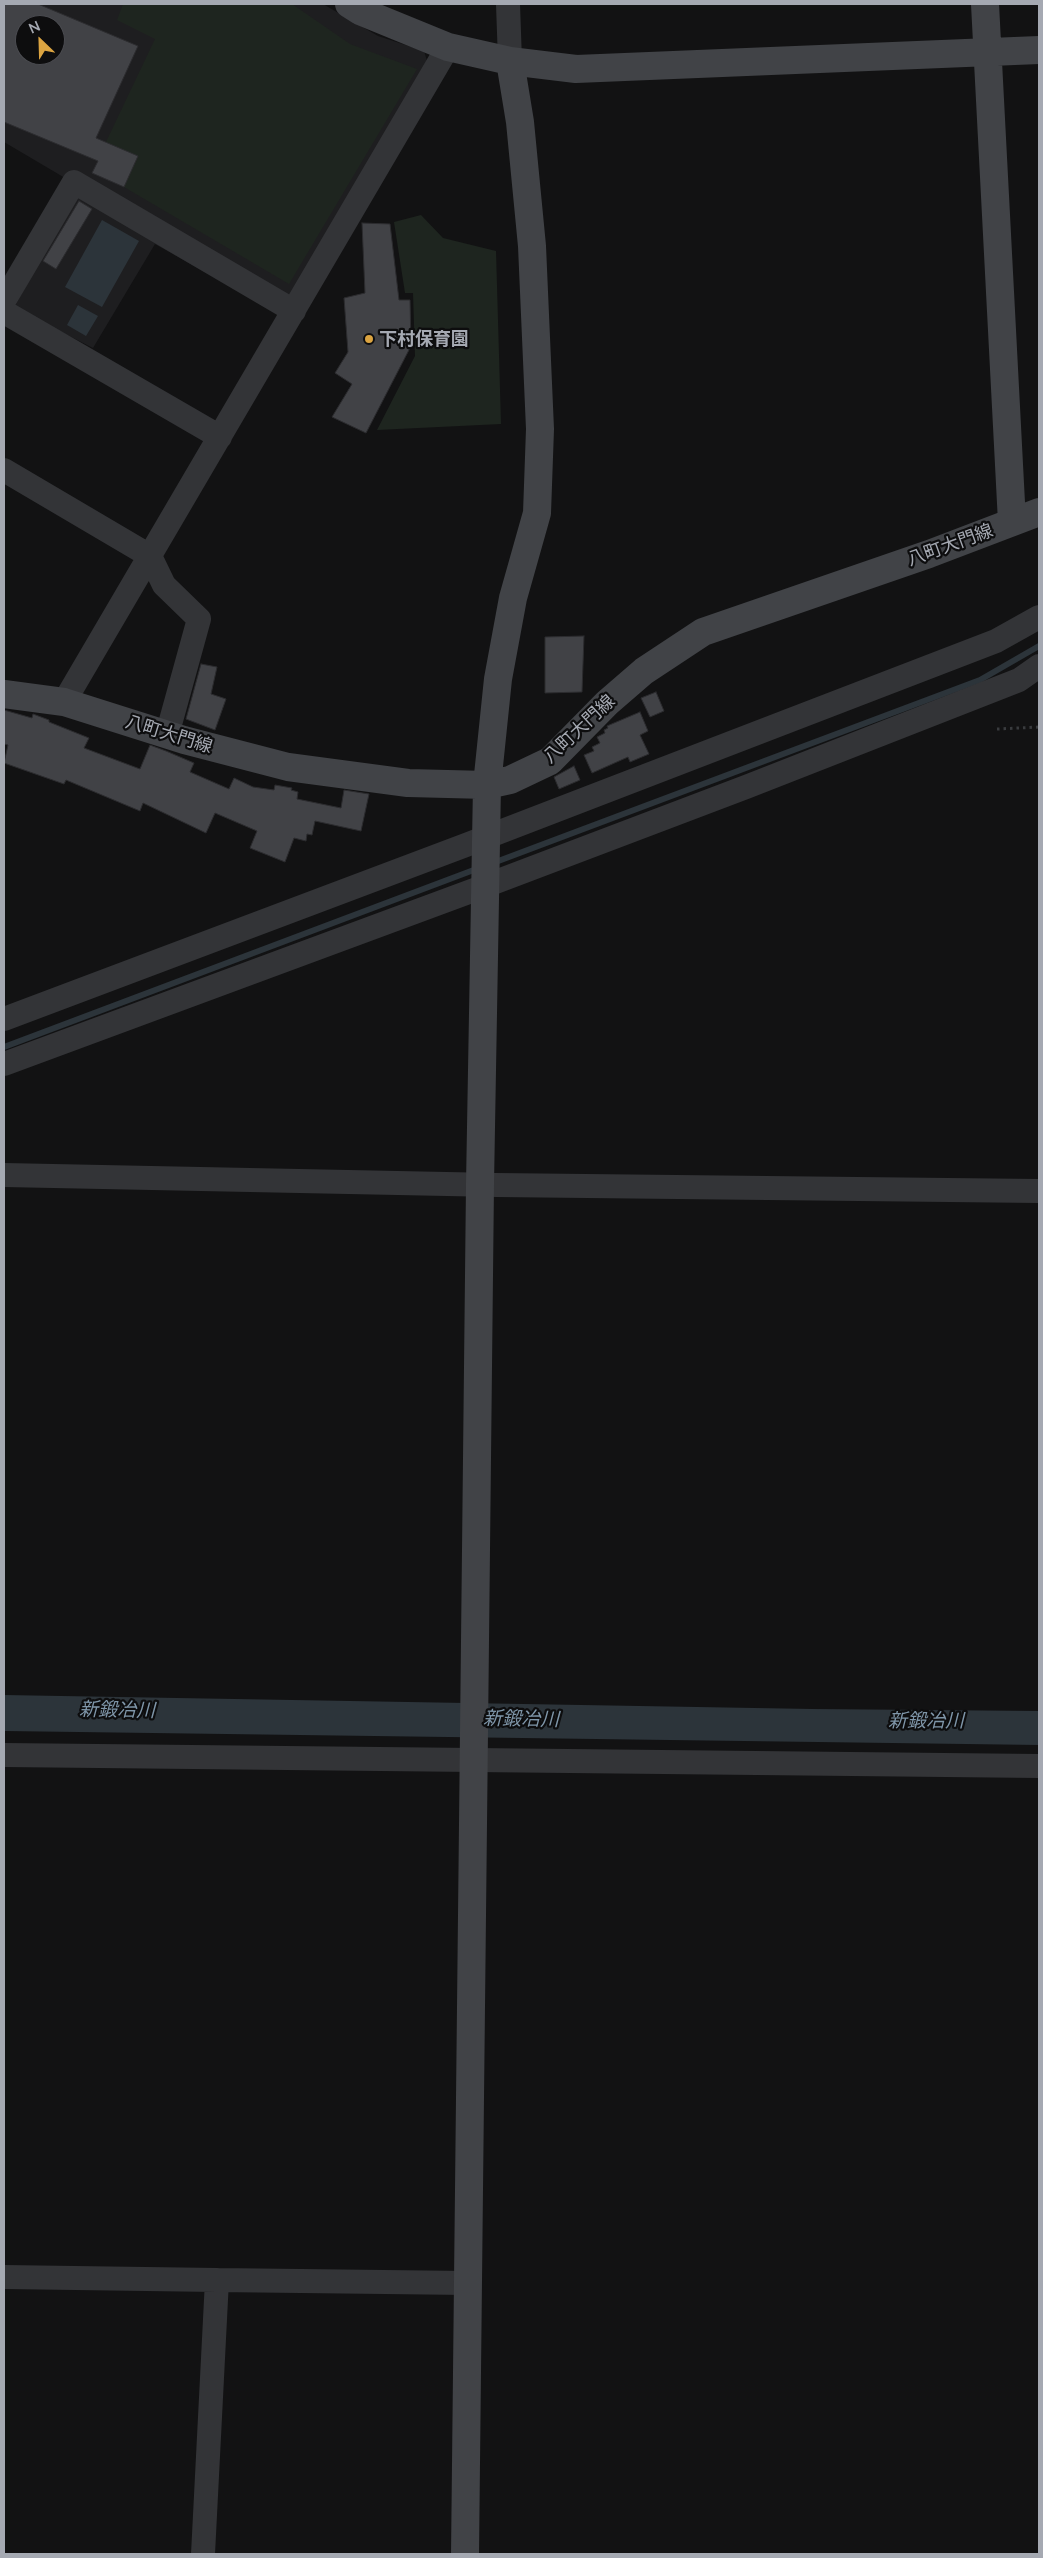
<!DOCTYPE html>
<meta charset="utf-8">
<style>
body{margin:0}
#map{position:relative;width:1043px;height:2558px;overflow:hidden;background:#121213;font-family:Lato,sans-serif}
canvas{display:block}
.frame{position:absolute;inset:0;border:5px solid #a5a9b2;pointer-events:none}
.north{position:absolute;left:15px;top:15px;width:50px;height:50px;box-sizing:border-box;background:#0d0d0e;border:1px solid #4a4b50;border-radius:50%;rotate:336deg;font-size:14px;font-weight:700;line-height:20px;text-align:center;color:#a5a9b2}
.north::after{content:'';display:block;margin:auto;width:18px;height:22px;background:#dba441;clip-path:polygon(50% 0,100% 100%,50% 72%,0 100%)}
</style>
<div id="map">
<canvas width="1043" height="2558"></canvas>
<div class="frame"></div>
<div class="north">N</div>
</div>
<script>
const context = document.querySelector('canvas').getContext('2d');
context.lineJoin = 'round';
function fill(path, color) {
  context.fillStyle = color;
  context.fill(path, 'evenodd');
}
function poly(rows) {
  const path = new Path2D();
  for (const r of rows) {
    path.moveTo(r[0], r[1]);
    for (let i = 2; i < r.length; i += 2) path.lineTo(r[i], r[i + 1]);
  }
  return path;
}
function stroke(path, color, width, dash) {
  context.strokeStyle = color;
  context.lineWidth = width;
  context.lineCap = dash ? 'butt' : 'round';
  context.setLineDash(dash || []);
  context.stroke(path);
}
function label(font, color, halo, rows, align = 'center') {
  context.font = font + ' Lato,"Noto Sans JP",sans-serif';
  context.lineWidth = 4.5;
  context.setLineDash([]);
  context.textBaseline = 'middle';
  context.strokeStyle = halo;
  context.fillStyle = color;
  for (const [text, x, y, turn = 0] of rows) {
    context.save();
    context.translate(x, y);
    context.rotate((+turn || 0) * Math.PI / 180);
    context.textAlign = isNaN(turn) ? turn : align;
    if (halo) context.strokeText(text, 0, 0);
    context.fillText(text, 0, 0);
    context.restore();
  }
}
const built = poly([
 [4,4,323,4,378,36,424,51,428,64,279,314,155,244,93,348,14,308,76,194,65,178,4,142],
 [25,25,55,25,55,55,25,55]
]);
const green = poly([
 [123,4,292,4,350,44,417,69,289,284,124,187,138,157,106,142,155,39,117,20],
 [421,215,443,238,496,251,501,424,377,430,415,356,413,293,405,293,394,222]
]);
const water = poly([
 [102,220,139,241,102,307,65,287],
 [78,305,98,316,86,336,67,325],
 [4,1695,813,1709,1039,1711,1039,1745,4,1731]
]);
const stream = poly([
 [493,863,980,680,1039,646],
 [4,1047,479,868]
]);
const building = poly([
 [4,4,38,4,138,46,96,138,138,156,124,187,92,173,98,161,4,122,4,4],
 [25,25,55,25,55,55,25,55,25,25],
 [79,201,92,209,56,269,43,261,79,201],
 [362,223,390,224,399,300,410,300,411,346,366,433,332,417,352,384,335,373,348,352,344,298,365,293,362,223],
 [584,636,582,692,545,693,545,637,584,636],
 [201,664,217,667,211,694,226,699,215,730,186,719,201,664],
 [656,692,664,711,650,717,641,698,656,692],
 [4,710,32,718,33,714,49,720,49,722,89,738,84,748,140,769,150,745,166,751,194,763,190,772,229,789,234,778,253,787,274,790,275,785,292,788,291,790,298,792,297,799,341,808,344,790,369,794,361,831,315,821,312,835,307,834,306,841,294,838,285,862,250,848,257,831,215,813,206,833,143,803,140,811,66,780,64,784,4,763,8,745,4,744,4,710],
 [640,712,648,731,640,735,649,754,630,762,628,757,592,773,584,755,594,751,592,747,600,743,597,737,605,733,604,730,608,728,607,726,640,712],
 [574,766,580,780,559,789,554,777,574,766]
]);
const path = poly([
 [997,729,1039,727]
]);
const street = poly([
 [508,4,510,61],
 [4,301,74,182,294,311],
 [4,312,220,437],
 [4,470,150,556,164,585,199,619,167,735],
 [64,702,448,47],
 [4,1019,466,845,996,641,1039,617],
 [4,1064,485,886,746,787,1019,680,1039,666],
 [4,1175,496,1185,1039,1191],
 [4,1755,1039,1766],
 [4,2277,217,2280],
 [203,2554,217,2280,468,2283]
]);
const secondary = poly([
 [349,4,360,11,448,47,510,61,576,69,1039,50],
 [985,4,1012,522],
 [4,694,64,702,184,740,288,767,408,783,487,785,510,780,550,761,607,703,644,671,703,632,929,554,1039,512],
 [465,2554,480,1184,487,785,498,679,513,598,537,513,540,429,532,246,520,122,510,61]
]);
const markers = [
 [369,339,5,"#dba441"]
];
const poiNames = [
 ["下村保育園",379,339]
];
const streetNames = [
 ["八町大門線",950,545,-20],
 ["八町大門線",579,729,-43],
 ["八町大門線",169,734,17]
];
const waterNames = [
 ["新鍛冶川",117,1710,1],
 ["新鍛冶川",521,1719,1],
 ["新鍛冶川",926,1721]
];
fill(built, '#1e1e20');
fill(green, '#1e251f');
fill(water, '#2c343a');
stroke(stream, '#2c343a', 6);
fill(building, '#414246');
stroke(building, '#2c2c2f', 1);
stroke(path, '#393b3e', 3, [2.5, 4]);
stroke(street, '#333437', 24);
stroke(secondary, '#414347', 28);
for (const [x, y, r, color] of markers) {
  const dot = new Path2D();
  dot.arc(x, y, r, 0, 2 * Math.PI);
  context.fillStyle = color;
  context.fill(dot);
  stroke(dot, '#0d0d0e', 2);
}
label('bold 18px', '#a5a9b2', '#0d0d0e', poiNames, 'left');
label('18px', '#a5a9b2', '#0d0d0e', streetNames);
label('italic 19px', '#7f96a9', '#0d0d0e', waterNames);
</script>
